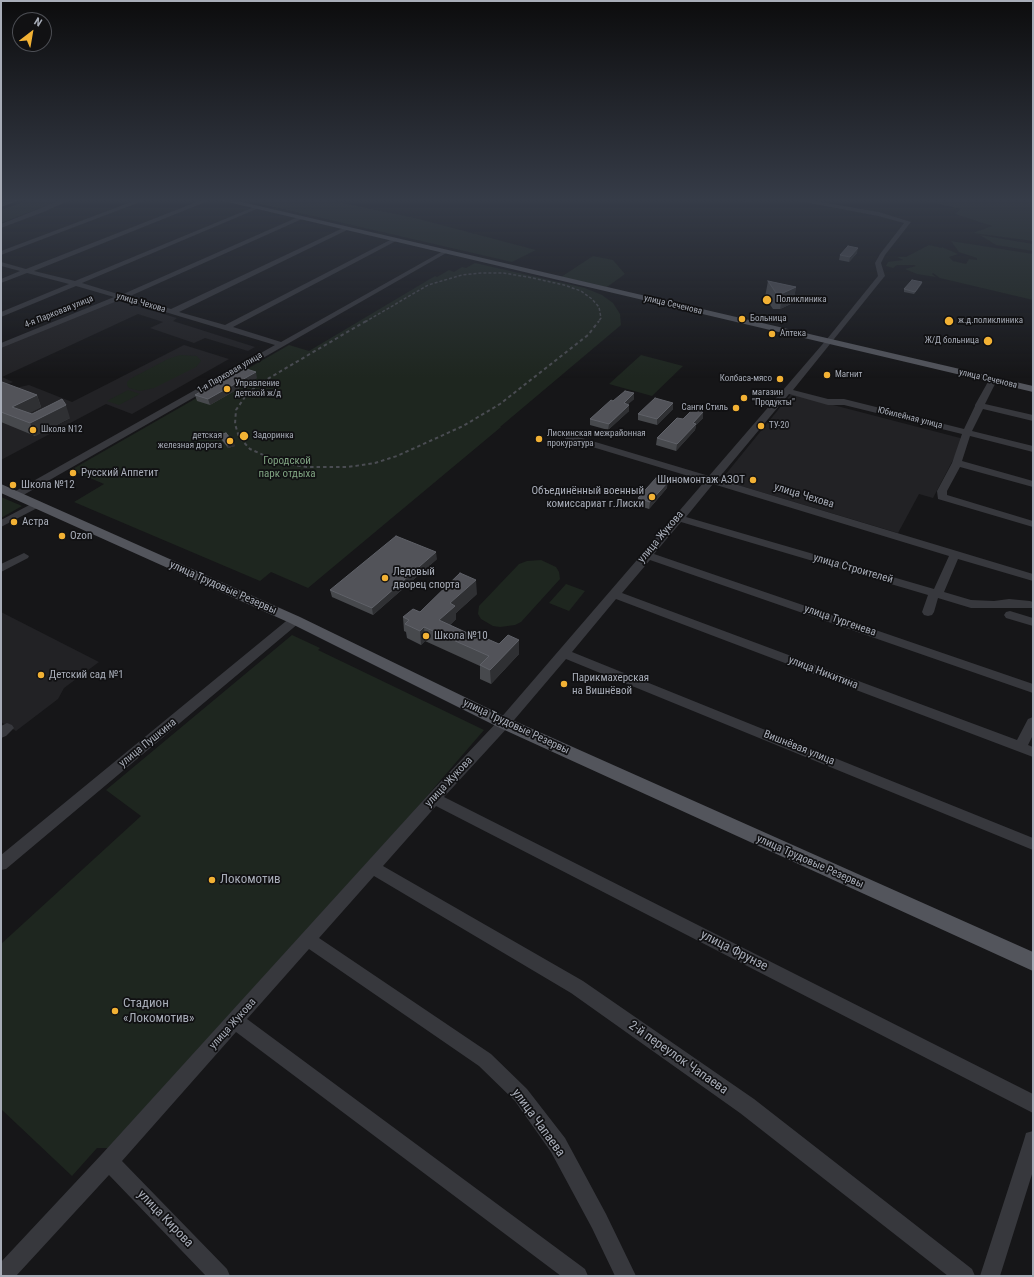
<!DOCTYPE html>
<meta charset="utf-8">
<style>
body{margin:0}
#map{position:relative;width:1034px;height:1277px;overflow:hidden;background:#161618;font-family:"Roboto Condensed",sans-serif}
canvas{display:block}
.frame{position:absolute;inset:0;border:2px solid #a8adb8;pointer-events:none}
.north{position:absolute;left:12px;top:12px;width:40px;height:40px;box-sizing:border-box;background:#111113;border:1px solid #4d4f55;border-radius:50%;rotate:31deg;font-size:11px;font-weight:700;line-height:16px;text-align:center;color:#a8adb8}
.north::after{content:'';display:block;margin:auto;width:14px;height:18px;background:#f2b134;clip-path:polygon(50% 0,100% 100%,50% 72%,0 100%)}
</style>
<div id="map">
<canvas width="1034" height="1277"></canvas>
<div class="frame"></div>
<div class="north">N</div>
</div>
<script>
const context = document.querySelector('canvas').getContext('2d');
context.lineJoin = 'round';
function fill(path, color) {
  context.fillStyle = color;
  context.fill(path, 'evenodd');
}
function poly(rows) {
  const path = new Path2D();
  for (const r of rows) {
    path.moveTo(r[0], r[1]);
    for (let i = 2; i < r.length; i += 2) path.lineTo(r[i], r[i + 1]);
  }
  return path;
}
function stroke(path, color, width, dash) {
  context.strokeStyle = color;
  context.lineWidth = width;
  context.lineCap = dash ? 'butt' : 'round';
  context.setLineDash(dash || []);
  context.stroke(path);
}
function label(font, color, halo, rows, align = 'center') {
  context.font = font + ' "Roboto Condensed",sans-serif';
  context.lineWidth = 3.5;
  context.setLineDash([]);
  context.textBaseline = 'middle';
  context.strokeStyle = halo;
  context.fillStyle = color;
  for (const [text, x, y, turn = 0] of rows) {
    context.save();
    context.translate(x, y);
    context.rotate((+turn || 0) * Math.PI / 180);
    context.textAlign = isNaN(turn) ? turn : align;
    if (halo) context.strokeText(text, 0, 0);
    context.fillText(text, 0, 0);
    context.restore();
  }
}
const built = poly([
 [112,299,177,318,173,321,255,347,248,351,205,338,194,343,150,328,163,322,138,314,2,377,13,382,1,387,1,347],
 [184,345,229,359,132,414,106,404,1,460,1,391,29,385,72,402],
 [791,394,964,439,933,498,919,494,898,533,721,480],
 [1,612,99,662,64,688,58,699,16,731,1,722]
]);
const green = poly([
 [32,199,64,199,1,223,1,210],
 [239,199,334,199,338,202,415,218,536,250,512,262],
 [919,199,1033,199,1033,241,973,233,992,226,955,214,960,209],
 [980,235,1033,244,1033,251,996,245],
 [951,241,1033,254,1033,300,940,278,933,273,932,274,936,277,917,274,905,269,916,266,914,265,897,265,893,268,886,266,888,262,903,260,897,257,906,257,929,245,942,248,942,247,958,254,949,257,953,261,966,264,969,259,977,260,977,258,959,252],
 [593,256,613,260,625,274,607,287,561,277],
 [475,263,585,288,602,295,613,303,620,314,621,325,500,427,501,427,308,588,271,572,260,581,74,502,104,484,71,470,289,345,309,351,435,276,437,277,449,270,454,272,462,267,466,268],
 [180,355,197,356,201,361,196,367,154,388,140,391,129,388,127,385,127,382,130,379,168,359],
 [641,355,683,366,652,396,609,384],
 [128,390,140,394,119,405,107,401],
 [1,497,22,506,1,518],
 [541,560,556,567,559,572,560,579,521,622,515,625,500,627,493,626,481,619,478,614,479,606,519,564,527,561],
 [566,584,585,591,569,611,549,603],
 [292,635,320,648,318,650,484,730,414,811,108,1148,97,1148,72,1176,1,1109,1,944,141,816,106,790]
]);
const minor = poly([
 [63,199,72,199,46,211,1,228,1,224,63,199],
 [139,199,148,199,1,255,1,251,139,199],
 [204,199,213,199,34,271,75,281,254,207,259,208,82,283,121,295,298,217,302,217,302,219,128,297,171,309,343,228,347,228,347,230,179,312,225,325,392,239,396,239,396,241,233,327,281,342,443,251,448,252,20,497,12,497,11,495,12,493,275,345,122,299,1,348,1,343,114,297,76,286,1,317,1,312,69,284,27,273,1,283,1,279,20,271,1,266,1,262,26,269,204,199],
 [747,199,763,199,745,202,745,200,747,199],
 [788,199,803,199,879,212,911,222,885,255,881,263,885,276,884,277,793,390,828,399,844,399,964,429,975,406,975,405,989,380,993,377,996,378,997,380,985,404,1033,415,1033,421,983,409,972,431,1033,446,1033,452,970,436,962,461,1033,481,1033,487,960,467,947,491,947,495,1033,521,1033,527,938,499,937,491,952,463,962,434,844,405,828,405,789,394,718,479,1033,574,1033,581,958,559,944,592,971,600,994,601,1009,599,1030,601,1033,602,1033,608,971,608,938,598,934,612,932,615,928,616,924,615,922,612,928,595,681,522,654,554,1033,684,1033,693,650,560,622,593,1017,740,1028,719,1033,717,1033,735,1028,745,1033,747,1033,757,616,599,572,652,1033,838,1033,850,566,659,509,726,444,797,1033,1094,1033,1113,436,806,383,866,583,981,754,1099,972,1269,975,1276,948,1276,740,1113,571,993,374,876,319,938,491,1054,527,1089,565,1138,606,1214,636,1276,615,1276,592,1228,551,1152,515,1101,479,1066,309,949,247,1019,585,1269,588,1276,561,1276,236,1032,122,1161,227,1269,230,1276,206,1276,109,1175,16,1276,1,1276,1,1262,102,1154,429,794,499,720,705,481,566,439,564,437,566,435,572,435,709,476,827,339,878,276,875,263,880,254,904,223,878,216,788,199],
 [713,484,949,556,934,589,686,517,713,484],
 [37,501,41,502,42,504,41,506,1,527,1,520,37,501],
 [24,553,29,556,28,558,1,572,1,564,24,553],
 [1010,611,1033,618,1033,626,1006,618,1004,615,1006,612,1010,611],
 [295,616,299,617,301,620,299,623,6,869,1,870,1,855,291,617,295,616],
 [7,723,12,725,14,728,6,736,1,738,1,726,7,723],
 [1033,1131,1033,1171,1000,1276,980,1276,1024,1140,1026,1133,1033,1131]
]);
const major = poly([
 [10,199,22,199,1,207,1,202,10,199],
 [215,199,229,199,1033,386,1033,392,215,199],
 [1,484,300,617,510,719,1033,952,1033,971,498,727,290,623,1,493,1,484]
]);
const railFar1 = poly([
 [365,322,428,285,462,275,482,273,503,273,528,277,564,285,581,291,592,299,599,307,601,318,598,322]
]);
const rail = poly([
 [366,321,259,384,247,394,236,410,235,424,239,437,250,449,281,463,307,467,348,467,375,463,397,456,463,426,500,404,588,335,599,321]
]);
const wall = poly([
 [857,253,849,262,839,260,840,255],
 [768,281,796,287,793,303,780,309,773,309,765,297],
 [922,282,921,285,914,294,904,292,904,289],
 [257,378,210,405,197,401,195,395],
 [1,382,37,395,41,407,29,413,32,414,70,418,35,436,1,422],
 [634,393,634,399,628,404,629,411,608,430,590,425,590,419,613,401],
 [673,403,673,409,657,425,638,420,638,414],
 [703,412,703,418,696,425,695,430,676,451,656,445,657,438,683,419],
 [219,435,235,446,228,448,220,438],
 [667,488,649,509,637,505,638,498],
 [437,559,373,615,332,597,330,590],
 [477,594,456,613,456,619,450,625,474,636,499,644,519,640,519,654,491,684,480,679,480,666,425,641,421,645,407,638,406,632,404,631,403,617]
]);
const shadedWall = poly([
 [858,248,857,253,849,262,850,257],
 [922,282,921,285,914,294,915,292],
 [796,287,793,303,780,309,783,293],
 [256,372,257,378,210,405,208,399],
 [634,393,634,399,623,409,624,403],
 [37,395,41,407,19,419,12,407],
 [673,403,673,409,657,425,657,419],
 [66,405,70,418,35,436,30,423],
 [629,405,629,411,608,430,609,424],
 [703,412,703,418,696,425,695,430,676,451,677,444,693,423],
 [234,443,235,446,228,448,227,445],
 [668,482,667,488,649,509,650,502],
 [436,552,437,559,373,615,372,608],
 [476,580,477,594,456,613,456,619,440,634,439,620,450,603],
 [424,627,425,641,421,645,420,631],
 [519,640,519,654,491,684,490,670]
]);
const building = poly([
 [848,246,858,248,850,257,840,255,848,246],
 [912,280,922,282,915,292,904,289,912,280],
 [768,281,796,287,783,293,776,293,768,281],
 [243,368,256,372,208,399,195,395,243,368],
 [1,382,2,382,37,395,12,407,32,414,62,399,66,405,30,423,1,412,1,382],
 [625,391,634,393,624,403,629,405,609,424,590,419,611,400,613,401,625,391],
 [655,398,673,403,657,419,638,414,655,398],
 [693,409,703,412,693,423,696,424,677,444,657,438,677,418,683,419,693,409],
 [226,433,234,443,227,445,219,435,226,433],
 [656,478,668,482,650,502,638,498,656,478],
 [396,536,436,552,372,608,330,590,396,536],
 [460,573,476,580,450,603,455,606,439,620,474,636,476,634,499,644,508,635,519,640,490,670,480,665,489,656,424,627,420,631,405,624,409,620,403,617,413,609,420,612,460,573]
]);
const markers = [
 [767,300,5,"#f2b134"],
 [742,319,4,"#f2b134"],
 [949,321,5,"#f2b134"],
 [772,334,4,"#f2b134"],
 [988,341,5,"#f2b134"],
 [827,375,4,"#f2b134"],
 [780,379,4,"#f2b134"],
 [227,389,4,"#f2b134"],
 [744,398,4,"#f2b134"],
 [736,408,4,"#f2b134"],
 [761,426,4,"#f2b134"],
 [33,430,4,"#f2b134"],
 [244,436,5,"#f2b134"],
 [539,439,4,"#f2b134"],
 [230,441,4,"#f2b134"],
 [73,473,4,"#f2b134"],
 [753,480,4,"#f2b134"],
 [13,485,4,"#f2b134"],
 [652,497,4,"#f2b134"],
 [14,522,4,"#f2b134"],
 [62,536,4,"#f2b134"],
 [385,578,4,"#f2b134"],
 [426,636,4,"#f2b134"],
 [41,675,4,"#f2b134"],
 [564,684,4,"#f2b134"],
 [212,880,4,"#f2b134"],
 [115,1011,4,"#f2b134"]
];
const farPoinames = [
 ["Поликлиника",776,300],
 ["Больница",750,319],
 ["ж.д.поликлиника",958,321],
 ["Аптека",780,334],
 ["Ж/Д больница",979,341,"right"],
 ["Магнит",835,375],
 ["Колбаса-мясо",772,379,"right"],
 ["Управление",235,384],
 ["детской ж/д",235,394],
 ["магазин",752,393],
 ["\"Продукты\"",752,403],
 ["Санги Стиль",728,408,"right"],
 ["ТУ-20",769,426],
 ["Школа N12",41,430],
 ["Лискинская межрайонная",547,434],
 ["прокуратура",547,444],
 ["детская",222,436,"right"],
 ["железная дорога",222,446,"right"],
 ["Задоринка",253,436]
];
const farStreetnames = [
 ["улица Чехова",141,303,16],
 ["улица Сеченова",673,305,13],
 ["4-я Парковая улица",59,312,-22],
 ["1-я Парковая улица",230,373,-30],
 ["улица Сеченова",988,379,13],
 ["Юбилейная улица",910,418,14]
];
const parkNames = [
 ["Городской",287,461],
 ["парк отдыха",287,474]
];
const poiNames = [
 ["Русский Аппетит",81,473],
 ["Шиномонтаж АЗОТ",745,480,"right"],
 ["Школа №12",21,485],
 ["Объединённый военный",644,491,"right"],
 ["комиссариат г.Лиски",644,504,"right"],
 ["Астра",22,522],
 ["Ozon",70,536],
 ["Ледовый",393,572],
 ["дворец спорта",393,585],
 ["Школа №10",434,636],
 ["Детский сад №1",49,675],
 ["Парикмахерская",572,678],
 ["на Вишнёвой",572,691]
];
const streetNames = [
 ["улица Чехова",804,496,17],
 ["улица Жукова",661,537,-50],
 ["улица Строителей",853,569,16],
 ["улица Трудовые Резервы",223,588,24],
 ["улица Тургенева",840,621,19],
 ["улица Никитина",823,673,21],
 ["улица Трудовые Резервы",516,727,25],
 ["улица Пушкина",148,743,-39],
 ["Вишнёвая улица",799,748,22],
 ["улица Жукова",449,782,-47],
 ["улица Трудовые Резервы",810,862,24],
 ["улица Жукова",233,1024,-48]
];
const nearPoinames = [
 ["Локомотив",220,880],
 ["Стадион",123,1004],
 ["«Локомотив»",123,1019]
];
const nearStreetnames = [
 ["улица Фрунзе",734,951,27],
 ["2-й переулок Чапаева",678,1058,35],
 ["улица Чапаева",538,1123,54],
 ["улица Кирова",165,1219,46]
];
fill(built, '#222225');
fill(green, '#1e261f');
fill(minor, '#37383d');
fill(major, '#53555c');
stroke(railFar1, '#4a4c52', 1.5, [3, 2]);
stroke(rail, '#4a4c52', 2, [3.5, 3]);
fill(wall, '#47494d');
fill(shadedWall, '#2f3033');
fill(building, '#525359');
stroke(building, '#5f6168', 1);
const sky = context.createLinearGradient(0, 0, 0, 378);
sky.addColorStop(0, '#0c0c0d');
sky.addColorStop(0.53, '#363c48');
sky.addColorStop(1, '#363c4800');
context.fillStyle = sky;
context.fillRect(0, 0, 1034, 378);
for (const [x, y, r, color] of markers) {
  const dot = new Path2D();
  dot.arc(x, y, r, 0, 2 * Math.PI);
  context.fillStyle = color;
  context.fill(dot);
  stroke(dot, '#111113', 1.5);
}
label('9px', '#a8adb8', '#111113', farPoinames, 'left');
label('9px', '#a8adb8', '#111113', farStreetnames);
label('11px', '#7fa381', '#111113', parkNames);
label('11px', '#a8adb8', '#111113', poiNames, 'left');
label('11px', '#a8adb8', '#111113', streetNames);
label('13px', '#a8adb8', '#111113', nearPoinames, 'left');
label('13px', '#a8adb8', '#111113', nearStreetnames);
</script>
